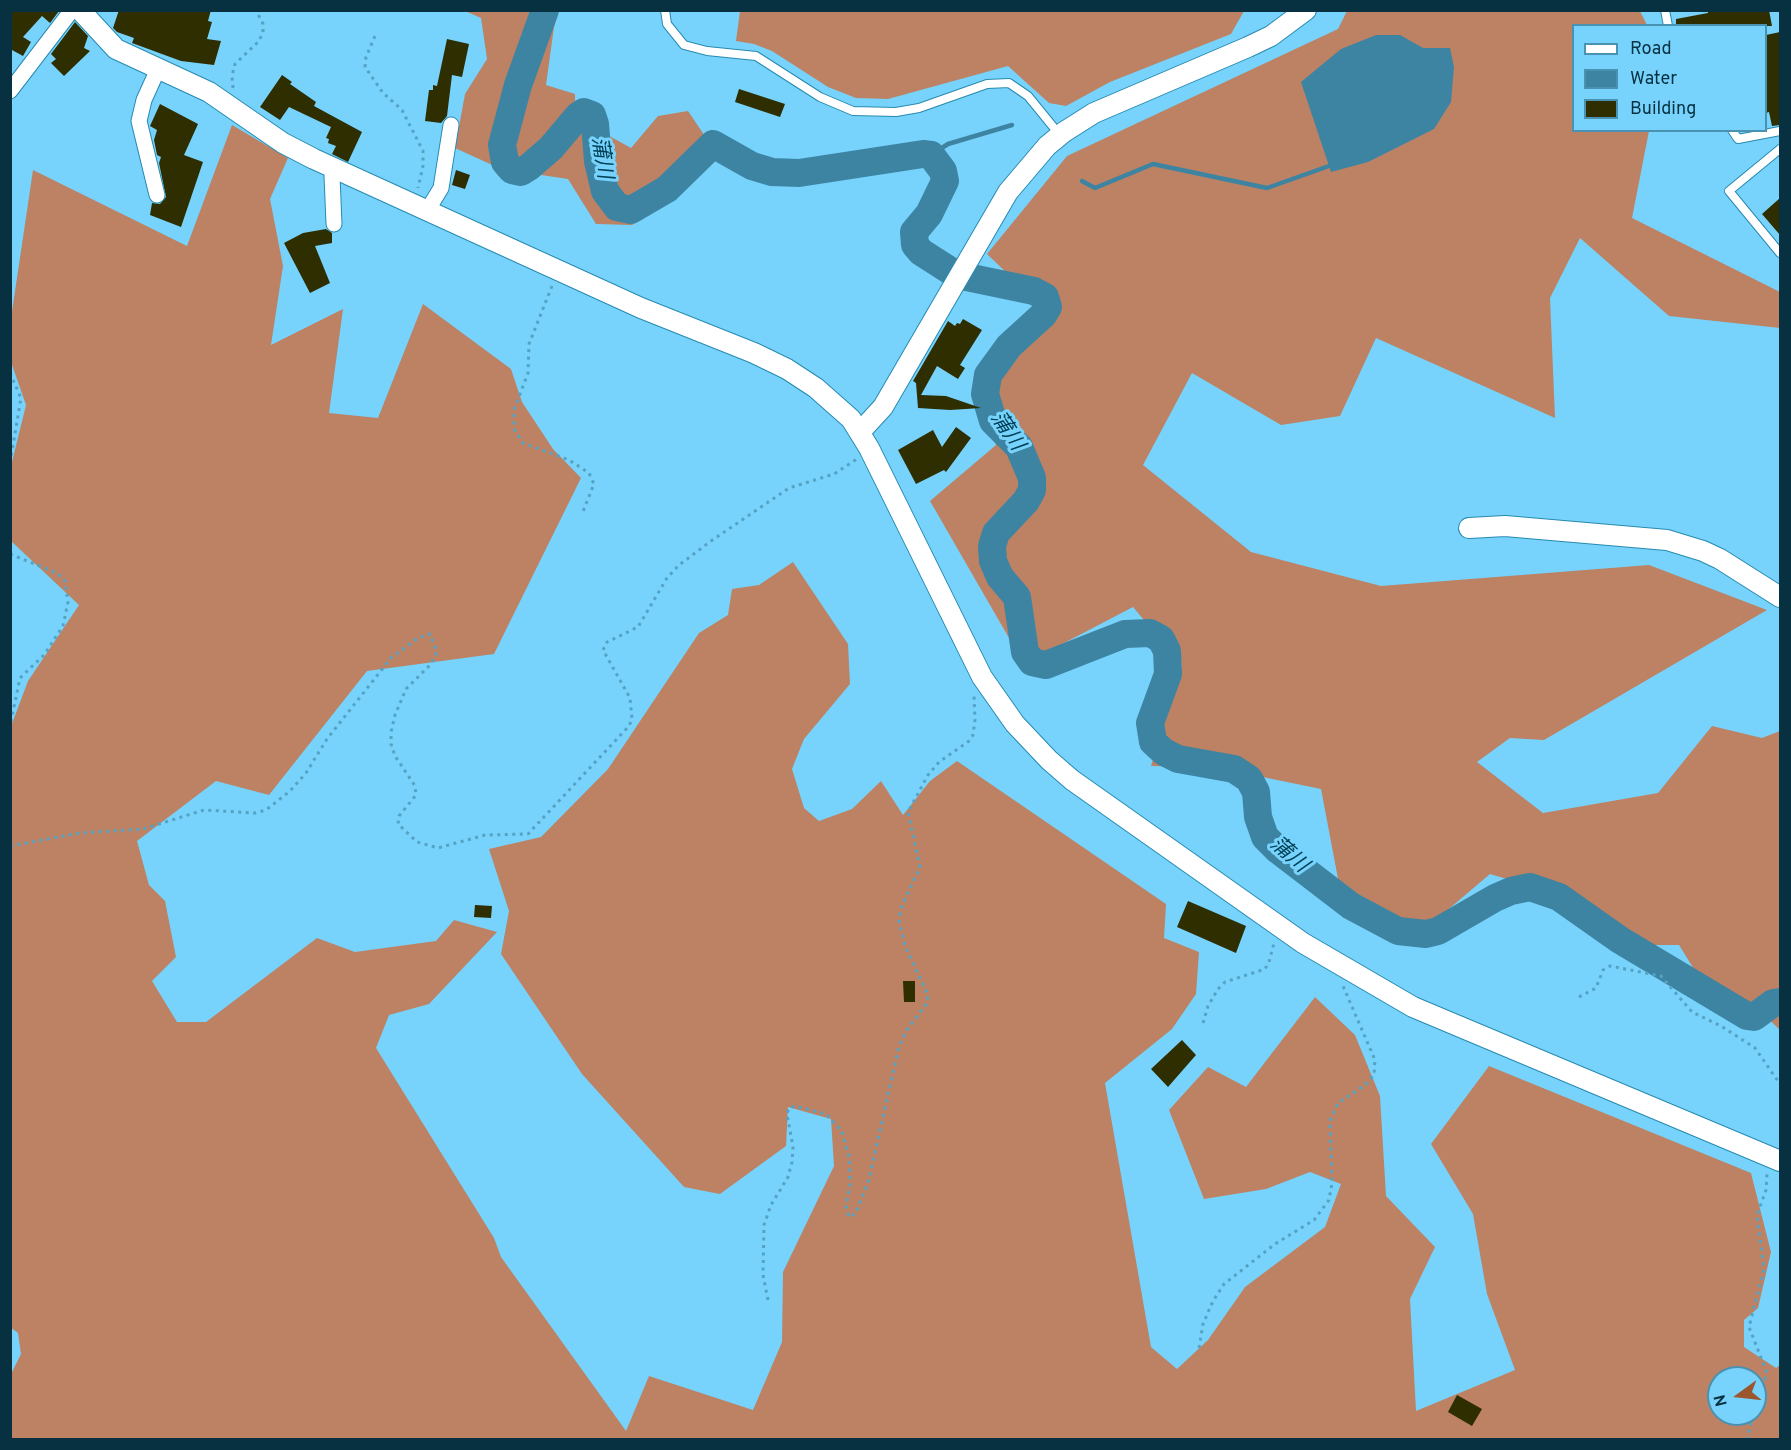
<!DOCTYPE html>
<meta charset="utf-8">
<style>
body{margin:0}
#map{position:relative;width:1791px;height:1450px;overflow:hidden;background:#77d3fc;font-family:Overpass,sans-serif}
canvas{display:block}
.frame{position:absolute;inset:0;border:12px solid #073141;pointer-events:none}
.legend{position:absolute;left:1572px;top:24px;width:195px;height:108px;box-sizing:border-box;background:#77d3fc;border:2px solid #4a92b1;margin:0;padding:8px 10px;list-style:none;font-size:18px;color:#073141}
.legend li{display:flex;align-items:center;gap:12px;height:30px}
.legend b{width:30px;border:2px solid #4a92b1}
.north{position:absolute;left:1707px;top:1366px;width:60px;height:60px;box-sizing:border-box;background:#77d3fc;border:2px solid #4a92b1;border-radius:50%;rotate:255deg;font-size:16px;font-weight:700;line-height:24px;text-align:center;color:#073141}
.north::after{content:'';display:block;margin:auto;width:21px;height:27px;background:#9c562d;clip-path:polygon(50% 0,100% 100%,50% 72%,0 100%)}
</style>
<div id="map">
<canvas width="1791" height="1450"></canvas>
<div class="frame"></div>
<ul class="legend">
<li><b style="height:8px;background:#fff"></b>Road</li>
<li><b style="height:16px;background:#3d84a3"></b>Water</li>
<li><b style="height:16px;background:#2e2e00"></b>Building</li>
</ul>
<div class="north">N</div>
</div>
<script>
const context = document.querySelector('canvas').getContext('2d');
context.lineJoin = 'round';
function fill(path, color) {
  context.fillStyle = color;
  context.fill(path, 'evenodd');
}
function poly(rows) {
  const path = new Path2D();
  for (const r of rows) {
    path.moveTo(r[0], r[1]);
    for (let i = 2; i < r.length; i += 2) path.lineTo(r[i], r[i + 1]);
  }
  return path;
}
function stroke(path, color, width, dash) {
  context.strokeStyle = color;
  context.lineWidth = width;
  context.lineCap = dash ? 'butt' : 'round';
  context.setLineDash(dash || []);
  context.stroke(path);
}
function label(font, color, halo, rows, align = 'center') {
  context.font = font + ' Overpass,"Noto Sans JP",sans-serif';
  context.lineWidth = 6;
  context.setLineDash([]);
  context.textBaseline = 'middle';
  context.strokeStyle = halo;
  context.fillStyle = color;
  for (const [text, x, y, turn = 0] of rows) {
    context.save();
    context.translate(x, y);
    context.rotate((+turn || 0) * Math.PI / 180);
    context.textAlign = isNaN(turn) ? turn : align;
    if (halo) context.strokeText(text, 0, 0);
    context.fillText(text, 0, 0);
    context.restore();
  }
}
const forest = poly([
 [559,10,554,27,546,85,575,94,575,117,631,148,658,116,688,111,717,154,662,203,632,225,596,224,568,179,501,169,455,148,465,94,487,59,481,18,465,11],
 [740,11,740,10,1244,11,1231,34,1110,82,1066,106,1049,103,1008,66,888,99,856,98,828,87,772,51,754,44,736,41],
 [1347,11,1640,11,1647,25,1574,26,1574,130,1649,131,1632,218,1780,292,1780,328,1669,316,1580,238,1550,298,1555,418,1376,338,1340,416,1281,425,1192,373,1143,465,1251,552,1381,586,1649,565,1767,610,1544,740,1510,738,1477,762,1543,813,1658,793,1712,726,1762,738,1780,731,1780,1030,1752,1003,1721,1013,1679,945,1630,945,1544,890,1490,874,1424,930,1339,884,1321,789,1214,767,1151,766,1182,665,1133,607,1024,664,930,501,996,445,982,392,1038,303,987,254,1067,156,1338,29],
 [232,125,288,158,270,199,283,266,271,345,343,309,329,413,378,418,423,304,511,369,522,402,553,449,581,478,494,654,367,671,269,795,216,781,137,841,149,885,165,901,176,957,152,981,177,1022,206,1022,317,938,355,952,436,941,454,920,497,932,429,1004,389,1015,376,1048,494,1238,501,1257,626,1431,649,1376,753,1410,782,1342,783,1272,834,1166,831,1119,788,1107,786,1146,720,1194,684,1187,582,1074,501,954,509,911,489,849,541,837,608,769,699,633,728,615,732,589,759,585,793,562,848,644,850,684,804,739,792,769,804,808,819,821,852,809,881,781,903,815,930,781,957,761,1166,904,1164,938,1199,952,1196,994,1172,1029,1105,1083,1151,1347,1177,1369,1208,1340,1245,1287,1325,1227,1341,1184,1310,1172,1266,1189,1204,1199,1169,1110,1208,1067,1246,1087,1315,997,1355,1035,1380,1096,1386,1196,1435,1247,1410,1299,1416,1411,1515,1370,1487,1294,1473,1214,1431,1144,1489,1066,1751,1173,1771,1252,1758,1308,1744,1320,1744,1347,1776,1368,1780,1365,1780,1439,11,1439,11,1374,21,1354,18,1333,10,1327,10,729,28,681,79,605,11,541,11,466,26,405,11,362,10,325,33,170,187,246],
 [1719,1378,1755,1378,1755,1414,1719,1414]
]);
const water = poly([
 [1376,35,1400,35,1423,48,1450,48,1454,67,1451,102,1434,129,1368,162,1331,172,1301,82,1341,49]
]);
const stream = poly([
 [931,155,948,144,1012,125],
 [1082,181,1095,188,1153,164,1267,188,1329,166]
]);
const river = poly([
 [545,10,518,85,502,145,505,162,512,170,521,172,529,167,551,148,578,116,584,112,592,115,595,124,598,161,605,191,617,207,631,210,667,189,713,144,752,166,772,172,799,173,923,154,931,155,943,171,945,181,929,214,914,232,915,245,921,252,957,275,1034,291,1045,297,1048,307,1043,315,1009,346,988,375,985,394,993,421,1019,447,1032,478,1032,490,1026,501,996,533,992,546,993,561,1000,577,1017,597,1025,652,1032,662,1046,665,1125,634,1150,633,1161,639,1167,651,1168,674,1150,723,1153,742,1164,752,1178,759,1234,769,1249,779,1256,792,1258,817,1265,837,1278,850,1351,906,1398,931,1426,934,1438,931,1495,898,1511,891,1530,887,1559,897,1620,940,1747,1016,1754,1017,1773,1003,1780,1002]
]);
const building = poly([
 [10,10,59,10,59,11,50,23,42,16,23,37,31,42,23,56,12,50,10,52],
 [119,10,211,10,208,21,212,22,207,39,221,41,214,65,181,61,132,43,134,38,117,32,113,28],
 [1708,10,1769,10,1772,26,1676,26,1676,19,1708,13],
 [75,22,88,36,84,48,90,51,64,76,51,63,56,59,51,54],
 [1780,32,1780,125,1772,126,1769,112,1766,113,1766,35],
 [447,39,469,44,462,77,452,75,447,116,441,123,425,121,429,90,433,90,433,85,437,86],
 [282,75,292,82,290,84,316,102,314,106,362,132,348,162,332,154,336,146,328,143,329,139,326,138,331,127,289,107,280,120,260,107],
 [739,89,785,104,780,117,735,102],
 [160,104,198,124,184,155,203,162,181,227,150,215,152,203,160,204,166,197,159,163,161,157,157,155,154,140,157,130,150,126],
 [456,170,470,175,465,189,452,185],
 [1780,198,1780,235,1762,214],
 [326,229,332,233,332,243,315,246,330,283,310,293,284,243,303,233],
 [963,319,982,330,960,365,965,368,958,379,937,366,921,395,946,396,981,408,950,410,918,408,916,383,913,381,948,321,955,326,957,323,960,324],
 [956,427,971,438,946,472,944,470,916,484,898,450,933,430,942,447],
 [1188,901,1246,926,1236,953,1177,927],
 [475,905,492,906,491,918,474,917],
 [903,981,915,981,915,1002,904,1002],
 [1182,1040,1196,1055,1168,1087,1151,1069],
 [1457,1395,1482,1409,1472,1426,1448,1412]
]);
const path = poly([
 [375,36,366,57,365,67,383,93,402,110,423,151,423,166,418,188],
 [233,88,232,76,235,64,259,41,263,32,263,24,256,10],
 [552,286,529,344,528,373,514,410,514,429,523,443,569,460,589,473,594,484,582,514],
 [10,373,21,398,10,463],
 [10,554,57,573,65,581,68,602,63,626,44,655,20,678,10,726],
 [10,846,80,833,143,829,204,810,255,813,266,810,290,791,306,773,327,739,391,658,418,638,430,634,437,652,431,664,406,689,395,715,391,732,391,744,395,756,415,786,416,795,399,816,398,824,417,842,438,848,485,835,528,834,629,726,632,719,630,698,603,650,607,642,638,627,667,578,679,565,711,541,789,488,834,474,857,459],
 [1579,997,1596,988,1603,970,1610,966,1661,976,1692,1012,1721,1026,1755,1048,1780,1084],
 [1203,1023,1208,1006,1218,989,1225,982,1265,969,1269,962,1274,943],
 [768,1300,763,1275,764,1225,771,1205,788,1177,792,1162,793,1147,787,1114,789,1108,795,1106,826,1114,842,1131,849,1157,850,1186,846,1205,849,1217,855,1214,868,1183,899,1047,906,1031,927,1003,928,995,905,946,899,920,901,908,920,867,908,812,928,775,939,762,969,741,973,735,975,720,974,696],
 [1199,1348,1203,1324,1213,1301,1224,1284,1275,1244,1314,1220,1329,1200,1332,1183,1330,1121,1338,1103,1365,1085,1374,1075,1375,1060,1343,986],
 [1755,1408,1767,1373,1749,1327,1764,1269,1757,1215,1766,1190,1767,1174],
 [1747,1440,1753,1414]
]);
const service = poly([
 [665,10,667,24,684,45,707,51,756,56,820,97,853,111,896,112,919,108,987,84,1009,83,1028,96,1059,134],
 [1665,10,1668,26],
 [1732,130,1738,139,1780,131],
 [1780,149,1729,191,1780,253]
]);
const minor = poly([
 [10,91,72,10],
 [157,195,139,121,144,100,158,69],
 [427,211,441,188,451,125],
 [334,224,332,176,335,169]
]);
const tertiary = poly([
 [80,10,116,49,209,92,283,143,314,159,641,308,754,353,787,369,816,388,851,419,869,448,982,677,1015,724,1049,760,1072,780,1303,943,1413,1007,1780,1161],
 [860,432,883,407,1008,192,1047,146,1064,132,1094,113,1248,47,1271,36,1306,10],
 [1469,528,1505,526,1667,540,1703,551,1720,559,1780,597]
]);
const waterNames = [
 ["蒲川",600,158,81],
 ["蒲川",1006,432,56],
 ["蒲川",1288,856,41]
];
fill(forest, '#bc8263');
fill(water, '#3d84a3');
stroke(stream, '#3d84a3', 4.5);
stroke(river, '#3d84a3', 28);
fill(building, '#2e2e00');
stroke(service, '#278ab0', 10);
stroke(minor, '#278ab0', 17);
stroke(tertiary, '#278ab0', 22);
stroke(path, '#55a2c3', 3, [3, 4.5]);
stroke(service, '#fff', 8);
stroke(minor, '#fff', 15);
stroke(tertiary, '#fff', 20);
label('italic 21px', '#014157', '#77d3fc', waterNames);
</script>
